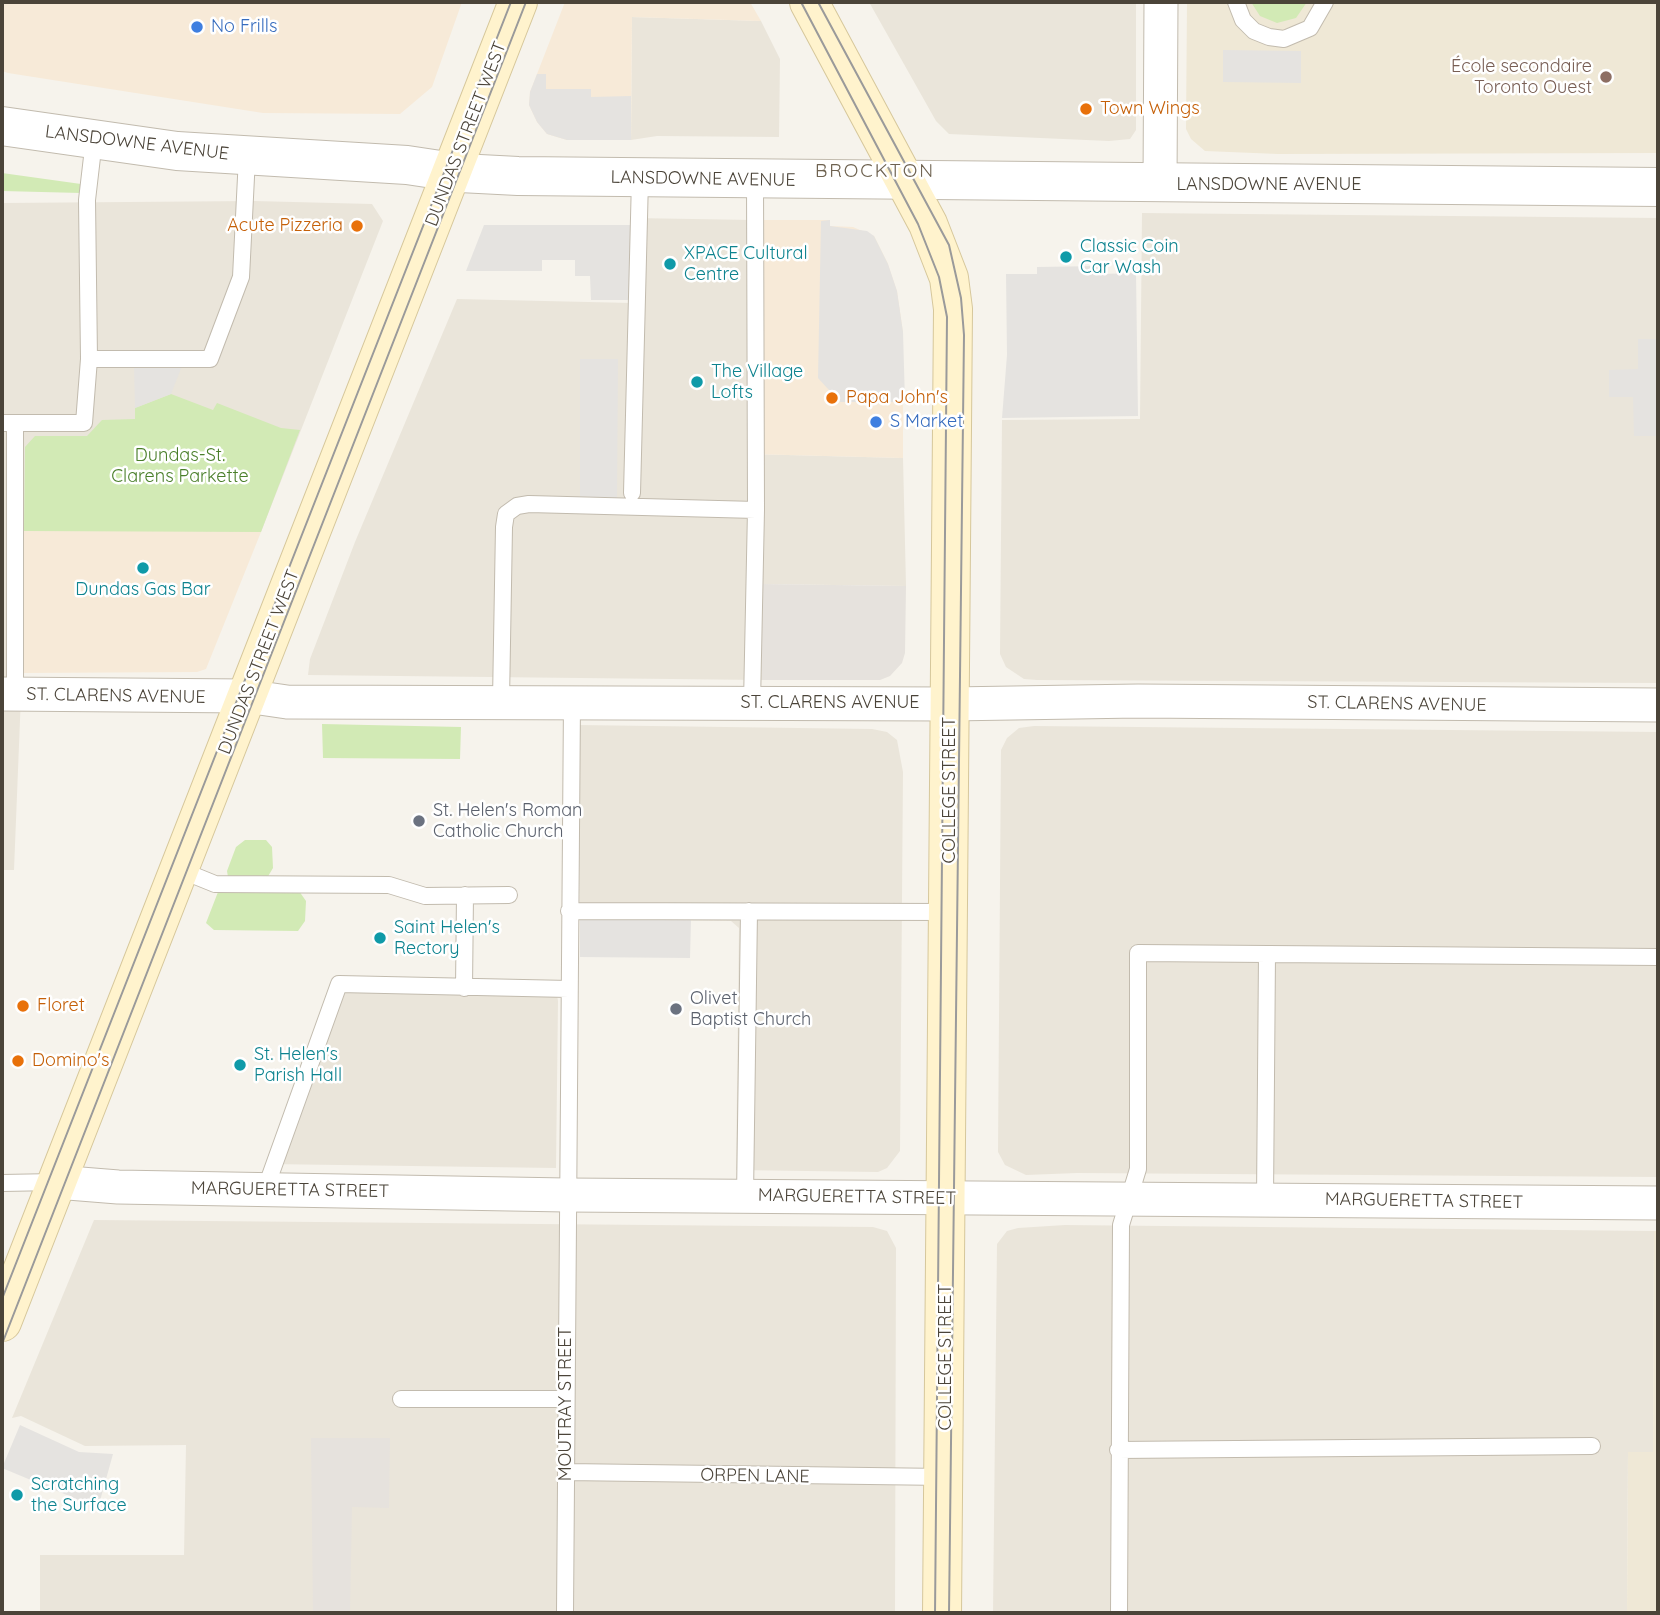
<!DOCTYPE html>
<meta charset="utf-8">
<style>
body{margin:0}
#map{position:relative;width:1660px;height:1615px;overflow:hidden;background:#f6f3ec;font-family:Quicksand,sans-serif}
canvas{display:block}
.frame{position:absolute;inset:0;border:4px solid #4b4439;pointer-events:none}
</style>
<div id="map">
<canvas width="1660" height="1615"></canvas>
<div class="frame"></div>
</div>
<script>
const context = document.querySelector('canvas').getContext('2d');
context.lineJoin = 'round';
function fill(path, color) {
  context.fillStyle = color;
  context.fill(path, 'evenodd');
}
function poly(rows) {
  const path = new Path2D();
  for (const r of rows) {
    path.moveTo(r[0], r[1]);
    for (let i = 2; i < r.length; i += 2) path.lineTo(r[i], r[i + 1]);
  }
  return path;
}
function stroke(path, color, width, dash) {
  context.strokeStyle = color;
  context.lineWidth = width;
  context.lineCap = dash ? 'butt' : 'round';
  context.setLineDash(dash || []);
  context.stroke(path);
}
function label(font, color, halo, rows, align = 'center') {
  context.font = font + ' Quicksand,sans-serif';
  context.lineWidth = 5;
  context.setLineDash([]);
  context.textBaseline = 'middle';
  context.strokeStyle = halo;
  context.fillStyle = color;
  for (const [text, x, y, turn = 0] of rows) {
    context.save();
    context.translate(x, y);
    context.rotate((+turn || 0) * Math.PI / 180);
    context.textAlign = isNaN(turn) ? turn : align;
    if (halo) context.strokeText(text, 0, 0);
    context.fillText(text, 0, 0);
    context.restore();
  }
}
const residential = poly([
 [869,2,1136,2,1136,130,1130,139,1109,141,949,134,936,121],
 [632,17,761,21,780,59,779,137,657,136,631,140],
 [254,201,372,204,383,221,261,532,104,532,23,645,14,870,2,870,2,203],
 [1142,213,1658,218,1658,683,1037,680,1024,679,1006,667,1000,654,1002,420,1140,419],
 [633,218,752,220,749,454,903,458,906,586,761,584,762,680,308,675,310,659,355,542,457,299,632,303],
 [578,725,872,729,887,732,897,740,903,772,900,1151,887,1168,878,1172,736,1170,739,928,731,921,580,919],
 [1034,726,1658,732,1658,1177,1077,1173,1026,1175,1005,1165,998,1152,1001,750,1007,738,1019,728],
 [331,981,555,983,558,1001,556,1168,267,1164],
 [94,1220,873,1227,887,1231,896,1248,895,1613,40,1613,40,1555,184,1555,186,1445,85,1446,21,1416,12,1418],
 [1065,1225,1654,1231,1653,1453,1628,1453,1627,1613,993,1613,997,1244,1007,1231,1018,1228]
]);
const commercial = poly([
 [2,2,462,2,432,87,400,114,263,113,8,73,2,71],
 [565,2,750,2,761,21,632,17,631,140,567,140,547,134,537,122,529,105,530,92],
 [752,220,830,220,830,226,853,227,874,236,888,264,897,291,903,332,903,458,749,454],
 [24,531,181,531,261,532,206,669,197,672,22,673]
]);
const industrial = poly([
 [761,584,906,586,905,653,902,663,890,676,880,680,762,680],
 [311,1438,390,1438,389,1508,352,1507,350,1613,313,1613]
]);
const education = poly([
 [1187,2,1658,2,1658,153,1278,154,1205,151,1191,139,1186,129],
 [1654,1231,1658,1231,1658,1613,1627,1613,1628,1452,1653,1452]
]);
const green = poly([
 [1251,2,1307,2,1296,18,1277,23,1260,16],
 [2,173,81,184,81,193,2,191],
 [171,394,213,410,217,403,281,428,300,430,261,532,24,531,25,447,35,436,87,436,102,420,135,419,135,408],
 [322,724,461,727,460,759,323,758],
 [245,840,266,840,272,847,273,868,267,878,228,877,227,871,236,847],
 [299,891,306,901,305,921,298,931,214,930,206,923,218,892]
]);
const parking = poly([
 [1223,50,1301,51,1301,83,1223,82],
 [537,74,546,74,546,89,591,89,591,97,631,96,631,140,567,140,547,134,537,122,529,105,530,92],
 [830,220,830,226,867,231,874,236,888,264,897,291,903,332,905,402,840,402,818,378,821,221],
 [484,225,634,225,634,300,591,300,590,276,575,276,575,260,542,260,542,271,466,271],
 [1100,266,1100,274,1136,273,1138,416,1002,418,1007,355,1006,274,1037,274,1037,267],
 [1638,339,1658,339,1658,436,1634,436,1633,397,1609,397,1609,370,1638,369],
 [580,359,618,359,617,499,580,499],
 [134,366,182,366,171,394,135,408],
 [580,919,691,920,690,958,580,957],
 [20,1425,79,1452,113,1454,98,1508,2,1468]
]);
const service = poly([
 [1236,2,1243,20,1254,31,1269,37,1284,39,1310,28,1325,2],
 [755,180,756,510],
 [89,359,210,359,241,277,247,157],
 [2,423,84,423,89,359,87,200,94,140],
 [15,423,15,694],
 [632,493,640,179],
 [501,700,504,527,506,514,517,506,529,504,756,510,752,703],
 [178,869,215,884,389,885,425,896,509,895],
 [569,911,948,912],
 [464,988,465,895],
 [2,1183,55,1182],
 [265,1190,339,984,569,989],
 [745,1196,749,911],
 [1265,1199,1267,954],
 [401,1399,566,1399],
 [1118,1450,1592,1446],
 [566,1472,945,1477],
 [565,1613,572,701],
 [1119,1613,1121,1225,1138,1169,1138,953,1658,957]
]);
const minor = poly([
 [1160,184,1161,2],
 [2,694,246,696,287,702,951,704,1138,701,1658,705],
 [56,1182,118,1187,566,1195,1658,1203]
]);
const tertiary = poly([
 [2,126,177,151,407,165,460,173,518,176,1658,187]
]);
const secondary = poly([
 [809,2,928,224,949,278,953,309,942,1613],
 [2,1322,518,2]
]);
const tram = poly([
 [801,2,918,224,939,277,947,317,935,1613],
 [818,2,949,245,961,298,964,335,949,1613],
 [2,1299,511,2],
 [2,1344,526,2]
]);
const markers = [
 [197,27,7,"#3f7fe0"],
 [1606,77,7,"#8d6e63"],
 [1086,109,7,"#e8710a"],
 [357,226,7,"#e8710a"],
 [1066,257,7,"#0f9aa8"],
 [670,264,7,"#0f9aa8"],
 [697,382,7,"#0f9aa8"],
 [832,398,7,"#e8710a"],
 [876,422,7,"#3f7fe0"],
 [143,568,7,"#0f9aa8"],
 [419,821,7,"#6b7280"],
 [380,938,7,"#0f9aa8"],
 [23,1006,7,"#e8710a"],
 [676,1009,7,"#6b7280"],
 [18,1061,7,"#e8710a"],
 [240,1065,7,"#0f9aa8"],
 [17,1495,7,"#0f9aa8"]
];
const shopNames = [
 ["No Frills",211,27],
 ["S Market",890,422]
];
const educationNames = [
 ["École secondaire",1592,67],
 ["Toronto Ouest",1592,88]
];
const foodNames = [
 ["Town Wings",1100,109],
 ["Acute Pizzeria",343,226,"right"],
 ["Papa John's",846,398],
 ["Floret",37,1006],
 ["Domino's",32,1061]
];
const streetNames = [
 ["DUNDAS STREET WEST",466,134,-69],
 ["LANSDOWNE AVENUE",137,143,7],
 ["LANSDOWNE AVENUE",703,179,1],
 ["LANSDOWNE AVENUE",1269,185],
 ["DUNDAS STREET WEST",259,662,-69],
 ["ST. CLARENS AVENUE",116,696,1],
 ["ST. CLARENS AVENUE",830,703],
 ["ST. CLARENS AVENUE",1397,704,1],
 ["COLLEGE STREET",950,790,-90],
 ["MARGUERETTA STREET",290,1190,1],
 ["MARGUERETTA STREET",857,1197,1],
 ["MARGUERETTA STREET",1424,1201,1],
 ["COLLEGE STREET",946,1357,-90],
 ["MOUTRAY STREET",566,1404,-90],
 ["ORPEN LANE",755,1476,1]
];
const cultureNames = [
 ["Classic Coin",1080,247],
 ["Car Wash",1080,268],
 ["XPACE Cultural",684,254],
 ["Centre",684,275],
 ["The Village",711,372],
 ["Lofts",711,393],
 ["Dundas Gas Bar",143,590,"center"],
 ["Saint Helen's",394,928],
 ["Rectory",394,949],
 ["St. Helen's",254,1055],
 ["Parish Hall",254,1076],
 ["Scratching",31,1485],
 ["the Surface",31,1506]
];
const parkNames = [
 ["Dundas-St.",180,456],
 ["Clarens Parkette",180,477]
];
const worshipNames = [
 ["St. Helen's Roman",433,811],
 ["Catholic Church",433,832],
 ["Olivet",690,999],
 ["Baptist Church",690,1020]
];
const neighbourhoodNames = [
 ["BROCKTON",875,171]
];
fill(residential, '#eae5da');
fill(commercial, '#f7ead8');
fill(industrial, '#e6e2dd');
fill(education, '#efe8d6');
fill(green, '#d2eab5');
fill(parking, '#e5e3e0');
stroke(service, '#c2bbae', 18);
stroke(minor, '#c2bbae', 35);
stroke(tertiary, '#c2bbae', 40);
stroke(secondary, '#d6c79b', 40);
stroke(service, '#fff', 16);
stroke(minor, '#fff', 33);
stroke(tertiary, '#fff', 38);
stroke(secondary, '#fff3cd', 38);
stroke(tram, '#9a9a9a', 2);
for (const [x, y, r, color] of markers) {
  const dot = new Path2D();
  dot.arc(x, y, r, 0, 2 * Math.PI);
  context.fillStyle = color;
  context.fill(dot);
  stroke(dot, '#fff', 2.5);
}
label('18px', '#366cbe', '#fff', shopNames, 'left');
label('18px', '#785e54', '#fff', educationNames, 'right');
label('18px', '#c56008', '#fff', foodNames, 'left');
label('18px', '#4b4439', '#fff', streetNames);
label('18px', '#0d838f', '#fff', cultureNames, 'left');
label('18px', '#4a7f2a', '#fff', parkNames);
label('18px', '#5b616d', '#fff', worshipNames, 'left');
context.letterSpacing = '2px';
label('19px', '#6e6250', '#fff', neighbourhoodNames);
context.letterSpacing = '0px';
</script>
